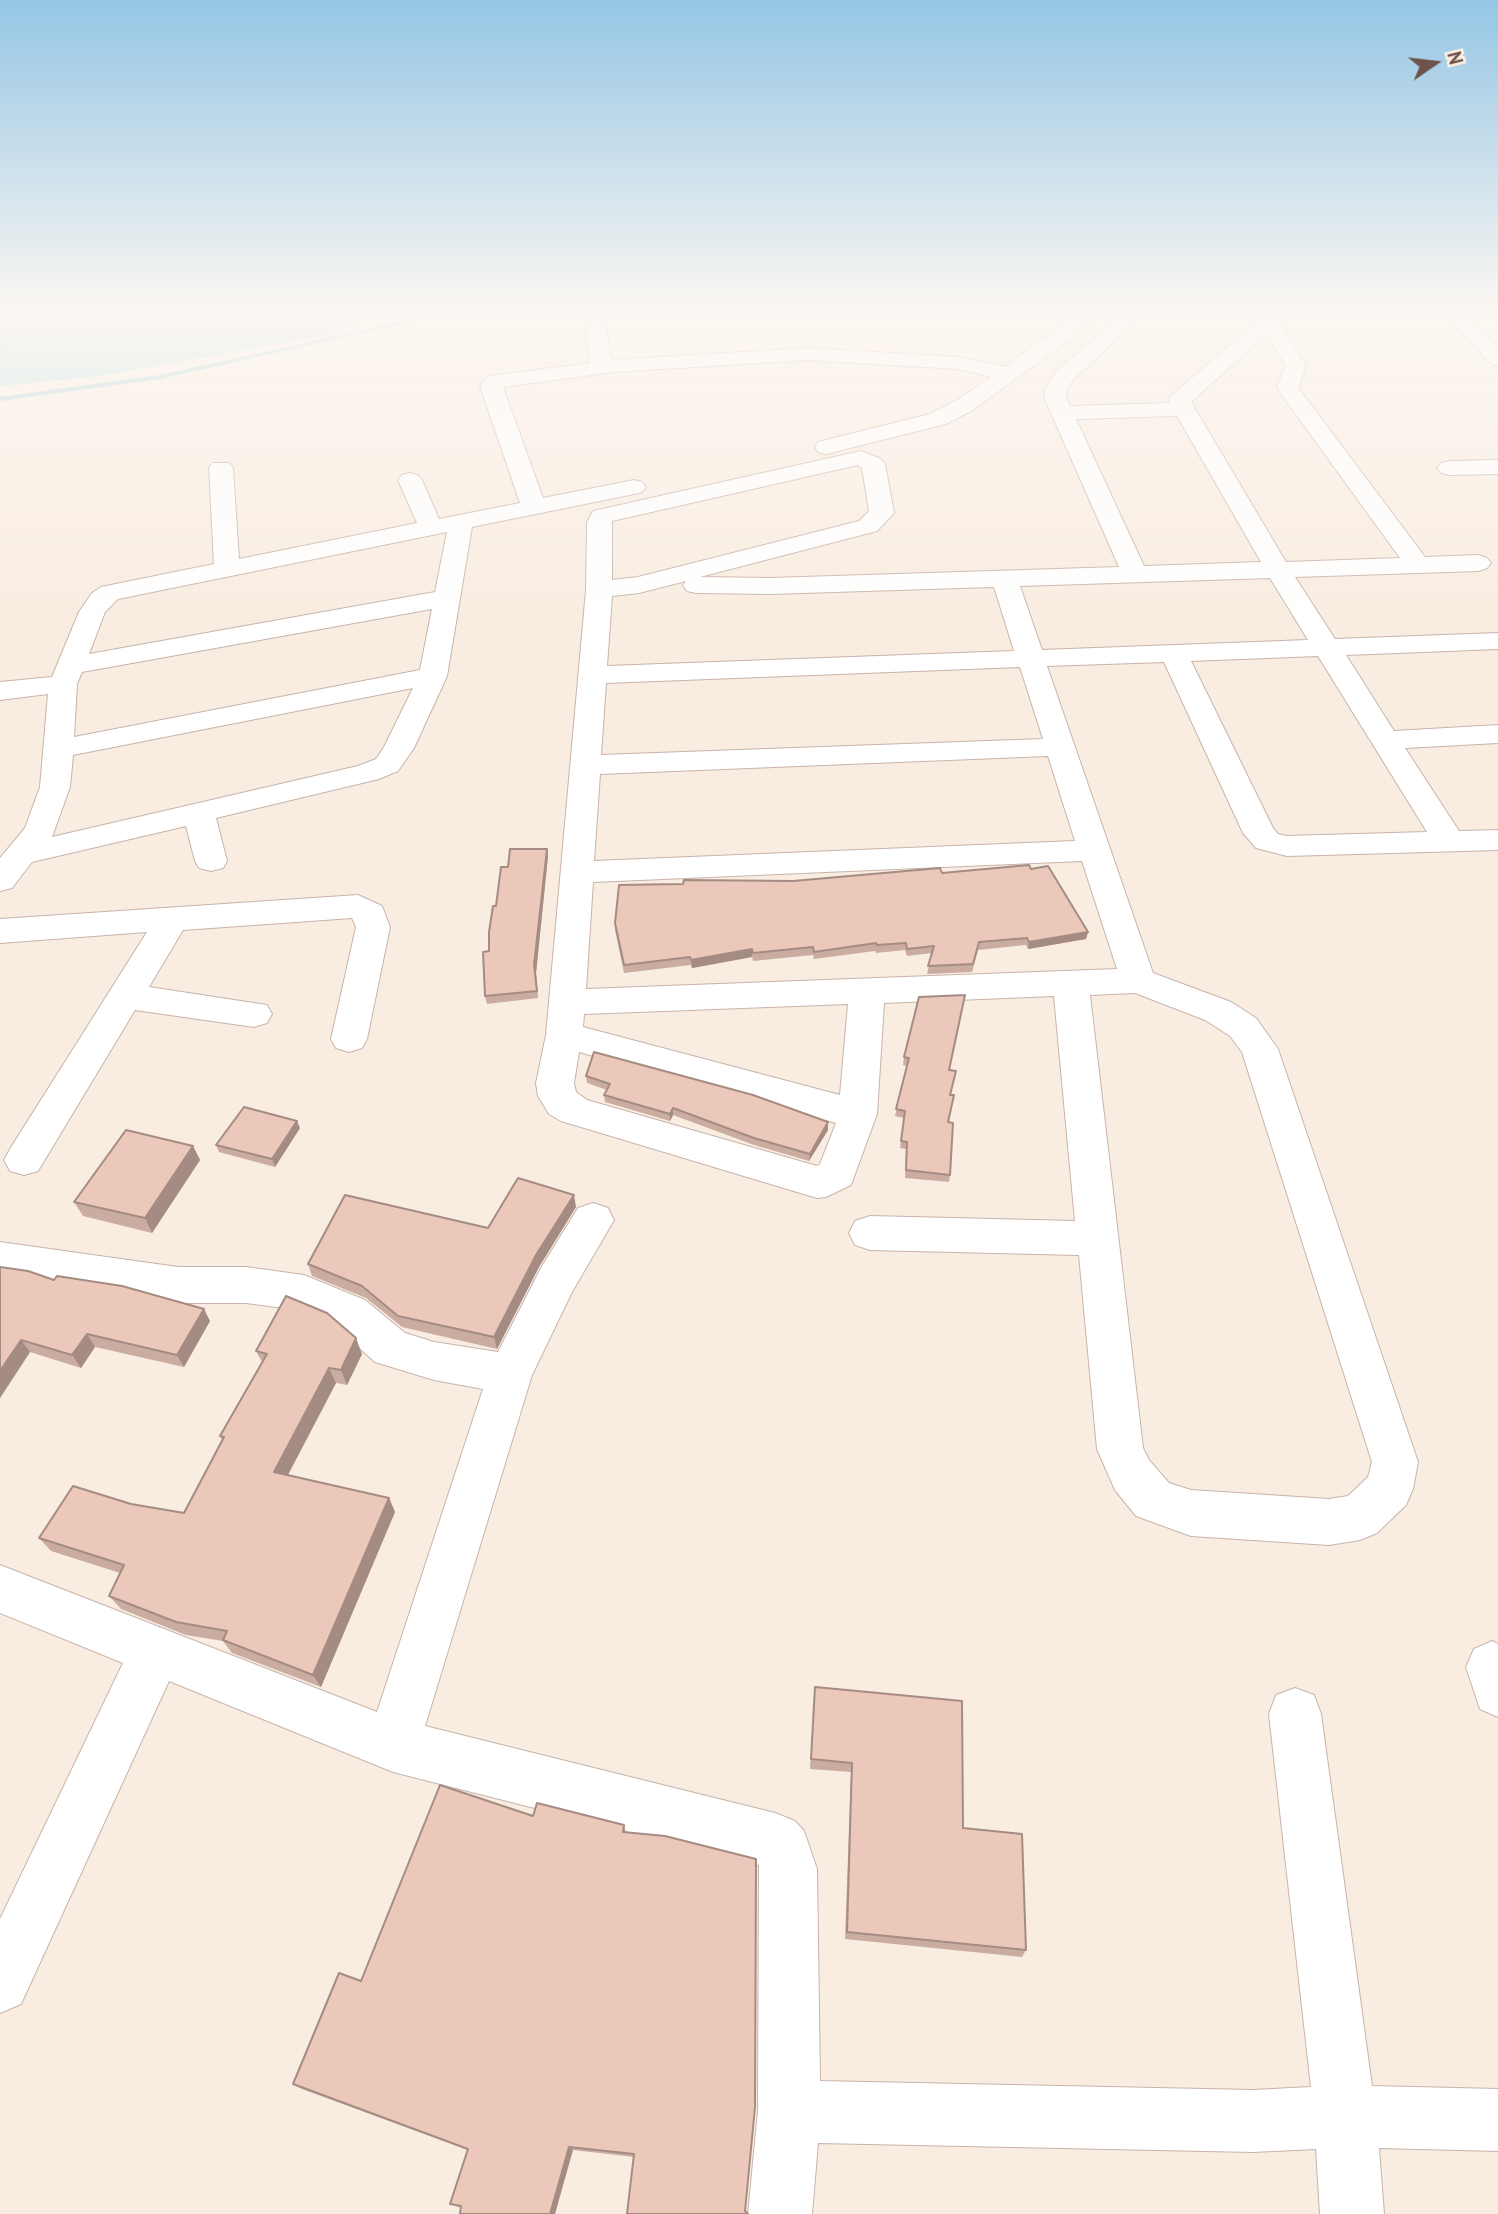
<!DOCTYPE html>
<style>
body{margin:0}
#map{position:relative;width:1498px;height:2214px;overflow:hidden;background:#f9ede1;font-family:"PT Sans",sans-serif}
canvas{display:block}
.north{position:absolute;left:1400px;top:28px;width:70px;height:70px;-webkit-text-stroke:5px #fdf1e6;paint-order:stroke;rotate:76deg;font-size:19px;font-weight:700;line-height:28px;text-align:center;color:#6e534b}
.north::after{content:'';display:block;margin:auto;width:24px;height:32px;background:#6e534b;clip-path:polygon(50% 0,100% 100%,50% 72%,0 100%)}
</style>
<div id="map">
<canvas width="1498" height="2214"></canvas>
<div class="north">N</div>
</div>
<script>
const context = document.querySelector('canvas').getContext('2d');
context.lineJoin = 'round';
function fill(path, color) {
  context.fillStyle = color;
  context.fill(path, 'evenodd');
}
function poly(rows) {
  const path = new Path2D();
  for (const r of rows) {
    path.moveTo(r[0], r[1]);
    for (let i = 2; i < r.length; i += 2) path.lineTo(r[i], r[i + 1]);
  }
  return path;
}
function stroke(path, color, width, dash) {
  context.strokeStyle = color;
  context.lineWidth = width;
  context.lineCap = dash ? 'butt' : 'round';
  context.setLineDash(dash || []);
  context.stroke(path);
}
const water = poly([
 [0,314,343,314,333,321,101,363,0,372,0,314]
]);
const stream = poly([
 [434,314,449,314,160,379,0,401,0,397,160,375,434,314]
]);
const river = poly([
 [298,314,364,314,348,330,333,334,101,376,0,386,0,358,101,350,298,314]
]);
const minor = poly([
 [584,314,604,314,611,360,808,348,958,357,1005,367,1076,314,1098,314,1076,335,973,410,946,424,826,454,818,452,815,447,818,442,930,414,957,400,991,377,958,369,808,360,614,372,503,387,543,498,634,480,642,482,646,487,642,492,634,494,472,527,447,676,414,748,398,771,379,779,216,818,227,861,223,868,211,871,199,868,195,861,186,826,32,862,12,888,0,891,0,858,25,828,40,787,48,694,0,700,0,682,52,677,79,612,92,593,101,587,214,564,209,468,213,463,229,463,233,468,239,559,417,523,398,480,402,475,410,473,418,475,422,480,439,519,520,503,480,386,489,376,497,375,590,363,584,314],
 [447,532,435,592,89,654,105,612,118,599,447,532],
 [432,609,420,670,74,737,77,684,82,672,432,609],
 [413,688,384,747,376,759,358,766,52,837,70,787,73,755,413,688],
 [1122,314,1144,314,1073,380,1067,389,1066,397,1070,406,1169,403,1171,396,1259,320,1255,314,1275,314,1306,366,1299,386,1300,390,1425,557,1478,555,1487,558,1491,563,1487,568,1478,571,1295,577,1335,639,1498,633,1498,649,1346,655,1394,731,1498,725,1498,743,1405,748,1459,831,1498,830,1498,850,1287,856,1256,848,1243,833,1164,662,1047,666,1153,973,1231,1002,1256,1018,1278,1049,1418,1462,1413,1489,1406,1505,1377,1533,1360,1540,1329,1545,1191,1536,1136,1516,1115,1490,1097,1449,1079,1255,870,1250,855,1245,849,1233,855,1221,870,1216,1075,1221,1054,996,884,1003,877,1114,851,1185,826,1197,817,1198,561,1121,549,1114,538,1096,536,1083,546,1035,586,590,587,522,593,511,861,451,881,459,885,464,894,513,877,531,700,577,770,578,1119,567,1044,397,1045,389,1057,371,1122,314],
 [1267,334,1286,366,1277,386,1279,391,1400,558,1286,562,1191,402,1267,334],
 [1177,416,1261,562,1144,566,1076,419,1177,416],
 [858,465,862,468,869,511,859,521,638,577,612,580,612,521,858,465],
 [1270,578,1308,640,1042,650,1020,586,1270,578],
 [686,581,683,585,687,591,696,593,770,594,994,587,1014,651,607,666,612,596,639,593,686,581],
 [1318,656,1427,832,1287,836,1278,834,1273,828,1191,661,1318,656],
 [1020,667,1043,739,601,755,606,683,1020,667],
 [1048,756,1075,841,594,861,600,774,1048,756],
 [1082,861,1117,969,586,989,593,882,1082,861],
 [1135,993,1205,1020,1230,1036,1242,1052,1372,1462,1368,1477,1348,1496,1329,1499,1191,1490,1169,1483,1149,1460,1143,1448,1090,995,1135,993],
 [848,1004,840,1095,583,1027,584,1014,848,1004],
 [579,1052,836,1123,820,1164,817,1166,587,1100,576,1092,574,1083,579,1052],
 [1444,314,1465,314,1498,348,1498,366,1491,364,1444,314],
 [1498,460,1498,474,1449,475,1441,473,1437,468,1441,463,1449,461,1498,460],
 [358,895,382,906,390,927,367,1039,362,1048,349,1052,336,1048,331,1039,356,927,352,918,183,930,149,987,267,1005,272,1014,267,1023,254,1027,135,1010,38,1171,24,1175,10,1171,4,1160,10,1149,147,932,0,943,0,919,358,895],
 [593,1203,608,1208,614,1220,572,1292,532,1375,425,1726,775,1813,795,1821,804,1831,817,1869,820,2081,1253,2090,1311,2087,1269,1714,1276,1695,1295,1688,1314,1695,1321,1714,1372,2086,1498,2089,1498,2151,1379,2148,1384,2214,1320,2214,1316,2149,1253,2152,818,2143,812,2214,748,2214,758,2111,759,1865,393,1772,169,1681,21,2004,0,2013,0,1919,123,1663,0,1613,0,1565,377,1712,483,1389,434,1380,375,1362,335,1326,299,1310,246,1303,178,1303,0,1276,0,1242,178,1267,246,1267,304,1275,365,1300,405,1333,434,1342,498,1352,541,1268,578,1208,593,1203],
 [1492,1641,1498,1644,1498,1717,1480,1709,1466,1667,1474,1649,1492,1641]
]);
const wall = poly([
 [547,849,548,856,536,973,538,998,487,1004,485,996,489,951,496,906,508,867],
 [1031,869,1088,932,1086,939,1028,949,1026,945,978,950,972,972,927,974,932,953,907,956,905,950,876,953,875,951,814,959,813,955,753,961,752,957,692,968,691,965,624,973,615,930,615,923,793,881],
 [904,1057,950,1070,951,1095,949,1122,950,1175,949,1182,905,1178,906,1149,900,1148,904,1118,895,1116,907,1066,903,1065],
 [586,1076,828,1122,828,1130,809,1161,754,1145,673,1115,670,1121,605,1102,604,1095,607,1090,587,1083],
 [300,1128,275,1167,219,1152,216,1145],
 [193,1146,200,1160,152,1233,83,1216,74,1202],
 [576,1207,539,1267,497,1349,402,1327,366,1298,312,1276,308,1264,488,1228],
 [0,1267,54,1280,210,1321,184,1367,95,1347,81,1368,30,1352,0,1398],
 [256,1351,362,1354,347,1385,336,1383,288,1475,389,1498,395,1512,321,1687,232,1653,223,1641,186,1635,121,1609,109,1596,120,1573,51,1551,39,1538,131,1504,184,1513,222,1440,220,1436,262,1362],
 [815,1687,963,1828,1026,1950,1022,1957,845,1939,851,1772,810,1769],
 [533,1816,624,1825,626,1832,634,2157,573,2150,461,2208,450,2204,468,2150,302,2089,293,2084,361,1981]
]);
const shadedWall = poly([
 [547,849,548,856,536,973,538,998,534,965],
 [1088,932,1086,939,1028,949,1029,942],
 [752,949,752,957,692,968,691,960],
 [673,1108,673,1115,670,1121,670,1114],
 [297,1121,300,1128,275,1167,272,1159],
 [828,1122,828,1130,809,1161,810,1154],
 [193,1146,200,1160,152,1233,145,1218],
 [574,1195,576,1207,539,1267,497,1349,494,1337,536,1255],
 [204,1309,210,1321,184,1367,177,1355],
 [87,1334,95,1347,81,1368,72,1355],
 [356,1338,362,1354,347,1385,341,1370],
 [21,1340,30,1352,0,1398,0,1371],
 [329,1368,336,1383,282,1486,274,1472],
 [389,1498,395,1512,321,1687,313,1675],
 [569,2147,573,2150,555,2214,550,2214]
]);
const building = poly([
 [510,849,547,849,534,965,537,991,485,996,483,952,489,951,489,932,493,906,496,906,501,867,508,867,510,849],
 [1029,865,1031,869,1048,866,1088,932,1029,942,1027,938,979,942,973,964,928,966,934,946,907,949,906,943,877,945,876,943,814,952,813,947,753,953,752,949,691,960,690,957,624,965,615,923,619,885,683,884,684,880,793,881,940,868,942,873,1029,865],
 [965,995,949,1070,956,1071,950,1095,954,1095,948,1122,953,1123,950,1175,906,1170,907,1142,901,1141,905,1111,896,1109,909,1058,904,1057,919,997,965,995],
 [594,1052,753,1095,828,1122,810,1154,754,1138,673,1108,670,1114,604,1095,610,1084,586,1076,594,1052],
 [244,1107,297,1121,272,1159,216,1145,244,1107],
 [126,1130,193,1146,145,1218,74,1202,126,1130],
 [518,1178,574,1195,536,1255,494,1337,398,1316,362,1286,308,1264,345,1195,488,1228,518,1178],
 [0,1267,28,1271,54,1280,57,1276,122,1286,204,1309,177,1355,87,1334,72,1355,21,1340,0,1371,0,1267],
 [286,1296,327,1313,356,1338,341,1370,329,1368,274,1472,389,1498,313,1675,223,1640,227,1631,176,1622,109,1596,124,1565,39,1538,73,1486,131,1504,184,1513,224,1437,220,1436,267,1354,256,1351,286,1296],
 [815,1687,962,1701,963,1828,1022,1834,1026,1950,847,1932,852,1763,811,1759,815,1687],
 [440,1785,533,1816,537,1803,624,1825,623,1832,665,1836,756,1859,755,2107,745,2211,748,2214,627,2214,634,2154,569,2147,550,2214,460,2214,461,2206,450,2204,468,2149,293,2084,339,1973,361,1981,440,1785]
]);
fill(water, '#b8e0e0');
stroke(water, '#9fd0d1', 2);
fill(stream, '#9fd0d1');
fill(river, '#b8e0e0');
stroke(minor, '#c8b3aa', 2);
fill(minor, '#fff');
fill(wall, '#cbaca1');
fill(shadedWall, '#a58c83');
fill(building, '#ecc8bb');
stroke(building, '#a58c83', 2);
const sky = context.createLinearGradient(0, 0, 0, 624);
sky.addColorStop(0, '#95c6e5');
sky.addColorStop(0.5, '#fcf7f2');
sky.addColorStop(1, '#fcf7f200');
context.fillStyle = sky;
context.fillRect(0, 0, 1498, 624);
</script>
